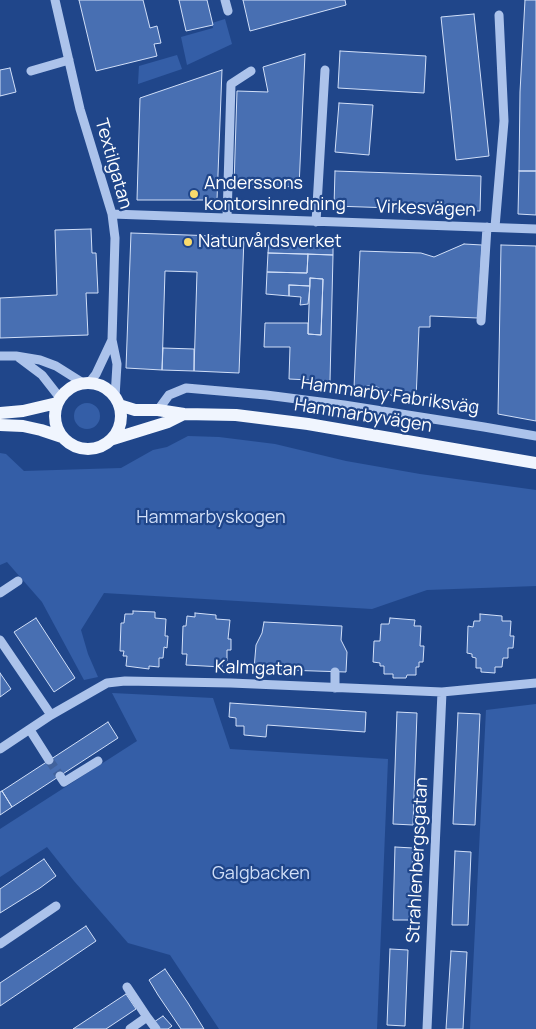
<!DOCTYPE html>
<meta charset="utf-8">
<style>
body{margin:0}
canvas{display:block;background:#20468a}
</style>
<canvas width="536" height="1029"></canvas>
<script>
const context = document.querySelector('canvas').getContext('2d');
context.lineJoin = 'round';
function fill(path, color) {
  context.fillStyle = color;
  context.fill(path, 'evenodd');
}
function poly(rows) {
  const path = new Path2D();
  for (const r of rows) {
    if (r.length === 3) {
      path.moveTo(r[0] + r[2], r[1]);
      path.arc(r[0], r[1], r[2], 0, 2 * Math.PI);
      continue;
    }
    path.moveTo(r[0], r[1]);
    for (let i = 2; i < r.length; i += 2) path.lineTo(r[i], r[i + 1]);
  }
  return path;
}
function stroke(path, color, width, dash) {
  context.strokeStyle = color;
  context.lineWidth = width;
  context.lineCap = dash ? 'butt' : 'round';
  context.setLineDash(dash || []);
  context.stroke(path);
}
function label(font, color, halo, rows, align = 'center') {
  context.font = font + ' Manrope,sans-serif';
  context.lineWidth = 4.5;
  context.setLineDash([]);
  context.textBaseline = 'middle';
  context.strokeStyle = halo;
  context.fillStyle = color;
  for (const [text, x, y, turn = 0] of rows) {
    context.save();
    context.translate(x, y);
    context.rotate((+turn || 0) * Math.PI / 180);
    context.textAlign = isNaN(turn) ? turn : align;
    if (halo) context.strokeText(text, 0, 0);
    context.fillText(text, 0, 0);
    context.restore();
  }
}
const green = poly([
 [225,19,232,44,187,65,181,37,213,28,212,23],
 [177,55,182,69,138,84,139,66],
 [87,416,13],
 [188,436,219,437,275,444,346,461,420,474,536,490,536,586,427,590,372,609,104,593,81,630,88,654,98,677,84,680,42,602,7,562,0,565,0,453,6,454,24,471,121,468,153,450,167,447],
 [112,693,213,698,230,749,388,759,377,1029,219,1029,170,955,128,943,74,881,47,847,0,877,0,829,137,741],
 [536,704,536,1029,470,1029,486,710]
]);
const building = poly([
 [79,0,143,0,150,28,157,26,161,43,154,44,157,56,96,71,79,0],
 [179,0,207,0,213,25,186,31,179,0],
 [243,0,345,0,346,5,250,31,243,0],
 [525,0,536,0,536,171,519,171,520,92,525,0],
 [474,14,489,156,456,160,441,17,474,14],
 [340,51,426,56,424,93,338,88,340,51],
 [305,54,299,187,234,185,237,91,268,92,263,67,305,54],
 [10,68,16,92,0,96,0,70,10,68],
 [222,70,217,200,137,200,140,98,222,70],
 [339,103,373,105,369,155,335,152,339,103],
 [335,171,481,176,480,211,334,206,335,171],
 [519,171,536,171,536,215,518,214,519,171],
 [91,229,92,253,96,253,98,293,86,293,88,335,0,338,0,298,57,295,55,230,91,229],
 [131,233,244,237,239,373,194,371,197,272,165,271,162,370,126,368,131,233],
 [269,239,333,242,333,255,268,253,269,239],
 [464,244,482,245,478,318,430,316,430,327,419,327,416,400,396,398,377,387,369,386,354,388,360,251,421,253,434,257,464,244],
 [501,245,536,246,536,421,498,414,501,245],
 [268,253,308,254,307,273,267,272,268,253],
 [308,254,333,255,330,381,289,379,290,347,264,347,265,323,308,323,308,334,321,335,323,279,310,278,310,286,289,285,289,296,266,294,267,272,307,273,308,254],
 [310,278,323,279,321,335,308,334,310,278],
 [289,285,310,286,308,304,300,305,301,297,289,296,289,285],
 [163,348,194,349,194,371,162,370,163,348],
 [466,402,474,403,473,410,465,409,466,402],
 [133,611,155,612,155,618,166,619,165,636,168,636,167,648,164,647,163,658,159,658,159,667,149,666,149,669,126,666,127,656,123,656,124,651,120,651,121,623,124,623,125,614,133,614,133,611],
 [195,613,216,615,216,619,230,620,228,639,231,639,231,650,227,650,227,661,223,660,222,667,186,665,187,654,182,654,183,626,186,626,187,616,195,617,195,613],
 [480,614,502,616,502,621,511,621,510,636,514,636,513,648,508,648,508,658,503,658,502,667,495,667,495,673,481,672,481,668,476,668,476,658,472,657,472,654,467,653,468,626,473,627,474,621,480,621,480,614],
 [36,618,75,678,54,692,14,632,36,618],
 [390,618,415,620,414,626,421,626,420,646,424,646,423,662,419,662,419,667,416,667,416,675,407,675,406,678,393,678,393,674,384,674,384,666,380,666,380,663,373,662,374,641,380,641,381,624,389,624,390,618],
 [264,622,342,626,341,640,347,652,346,672,254,669,256,645,262,633,264,622],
 [0,673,11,689,0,697,0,673],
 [230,703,366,712,365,732,267,725,266,737,244,735,244,726,236,726,236,718,229,717,230,703],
 [397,712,417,713,413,825,393,824,397,712],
 [458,713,480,714,475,825,453,824,458,713],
 [108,722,118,738,12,807,2,791,108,722],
 [2,791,12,807,0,815,0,792,2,791],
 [395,847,413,848,411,920,393,920,395,847],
 [455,851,471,852,468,925,452,925,455,851],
 [44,859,56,876,40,888,0,913,0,889,44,859],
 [86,926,96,941,0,1006,0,983,86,926],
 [390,949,408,950,405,1026,387,1025,390,949],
 [451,951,467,952,463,1029,446,1029,451,951],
 [165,969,188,1003,204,1029,181,1029,158,995,149,980,165,969],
 [126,994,136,1009,106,1029,73,1029,126,994],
 [163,1016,172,1026,168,1029,159,1029,154,1022,163,1016]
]);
const minorTunnel = poly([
 [49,760,60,776]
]);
const minor = poly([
 [55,0,80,109,112,214,115,238,112,340,117,364,115,397],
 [225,0,228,11],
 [31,71,69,60],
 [112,214,536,229],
 [227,218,231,84,251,71],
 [316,222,325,70],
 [495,227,504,121,499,15],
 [481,321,487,227],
 [0,356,16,356,40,360,56,366,83,383],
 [18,357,42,375,60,398],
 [89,383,96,374,112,340],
 [158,410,169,395,186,388,266,395,344,405,484,427,536,436],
 [0,593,18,581],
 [0,640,51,715],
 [335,688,335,672],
 [30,730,49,760],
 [0,749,51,715,107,683,125,681,231,683,442,692,536,683],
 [60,776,64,782,98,761],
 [0,944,56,906],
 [127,987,147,1017,130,1029],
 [147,1017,156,1029],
 [427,1029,442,692]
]);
const major = poly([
 [88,416,33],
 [119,405,135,410,158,410,184,414,236,415,308,424,536,463],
 [0,413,23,411,57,403],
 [0,425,23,426,41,430,62,437],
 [113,439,168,422,184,414]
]);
const markers = [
 [194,194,5,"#f9db6c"],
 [188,242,5,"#f9db6c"]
];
const streetNames = [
 ["Textilgatan",113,164,74],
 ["Virkesvägen",426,209,2],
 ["Hammarby Fabriksväg",390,396,8],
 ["Hammarbyvägen",363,416,9],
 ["Kalmgatan",259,669,2],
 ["Strahlenbergsgatan",418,860,-87]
];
const poiNames = [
 ["Anderssons",204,184],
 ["kontorsinredning",204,205],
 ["Naturvårdsverket",198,242]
];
const parkNames = [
 ["Hammarbyskogen",211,518],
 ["Galgbacken",261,874]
];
fill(green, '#345ea7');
fill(building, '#486fb2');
stroke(building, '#d1dff8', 1);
stroke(minorTunnel, '#41629c', 9, [9, 4.5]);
stroke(minor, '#acc3eb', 9);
stroke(major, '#f0f5fe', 12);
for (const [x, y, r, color] of markers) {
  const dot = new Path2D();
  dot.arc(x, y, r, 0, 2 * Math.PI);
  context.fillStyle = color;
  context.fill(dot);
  stroke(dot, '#20468a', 2);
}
label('18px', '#fff', '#20468a', streetNames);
label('18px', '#fff', '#20468a', poiNames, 'left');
label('18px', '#d1dff8', '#20468a', parkNames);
</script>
